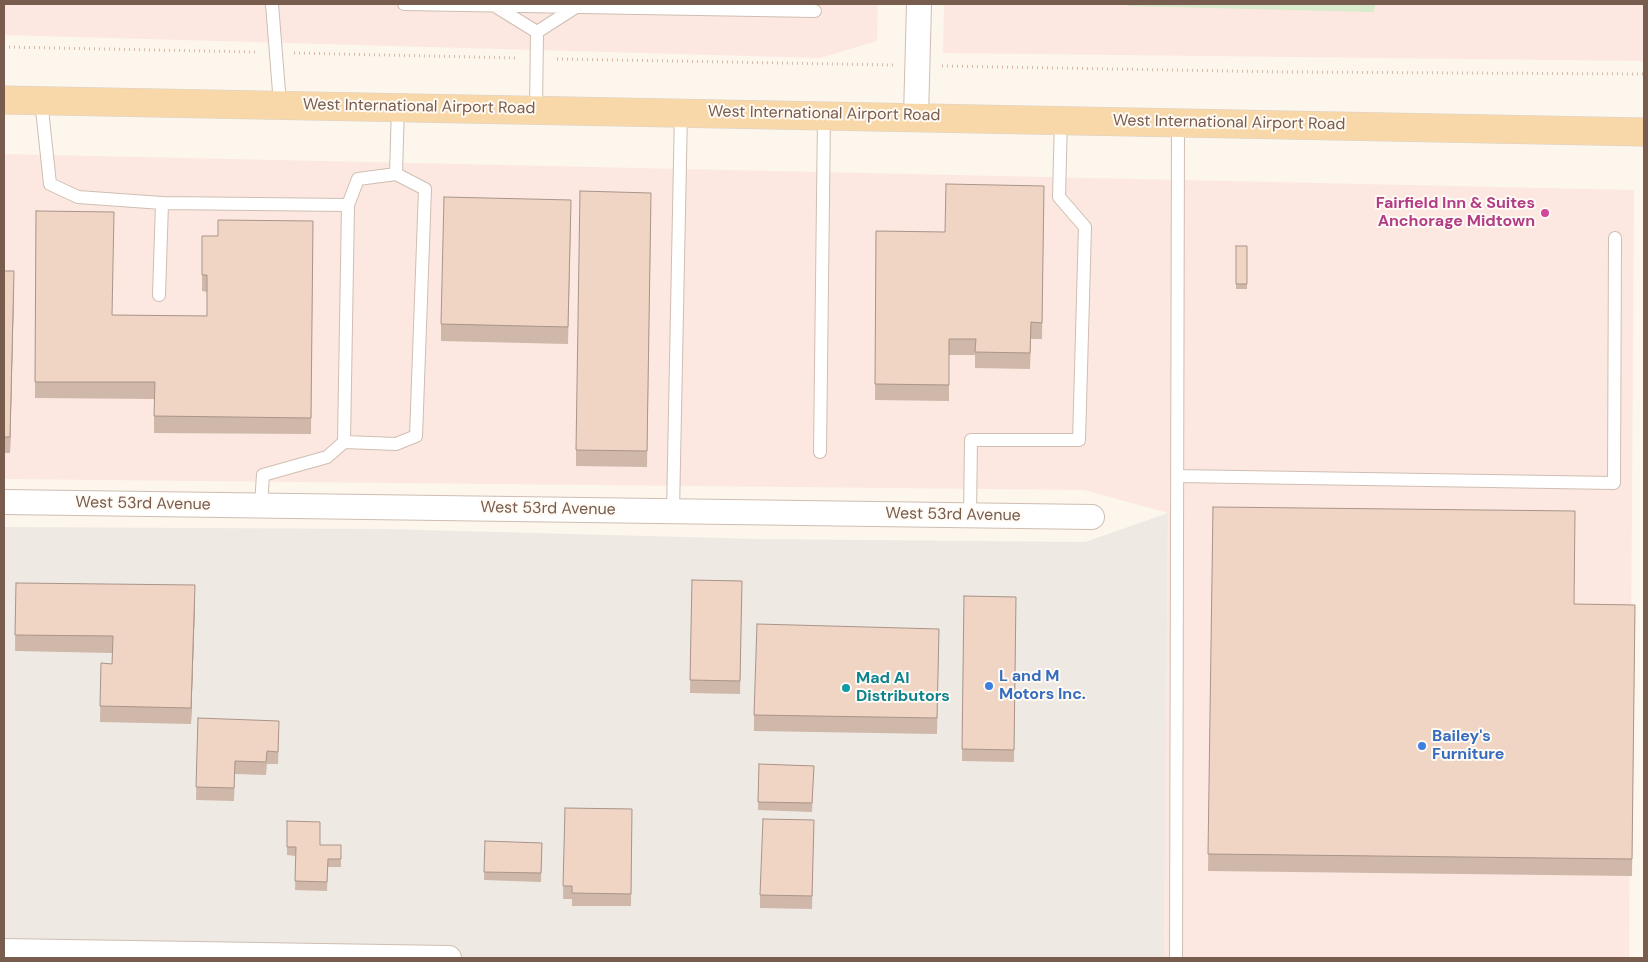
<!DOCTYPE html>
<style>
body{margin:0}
#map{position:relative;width:1648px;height:962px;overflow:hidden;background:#fcf6ec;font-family:"DM Sans",sans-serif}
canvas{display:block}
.frame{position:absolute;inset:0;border:5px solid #785c4e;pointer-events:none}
</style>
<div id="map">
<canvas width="1648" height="962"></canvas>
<div class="frame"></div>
</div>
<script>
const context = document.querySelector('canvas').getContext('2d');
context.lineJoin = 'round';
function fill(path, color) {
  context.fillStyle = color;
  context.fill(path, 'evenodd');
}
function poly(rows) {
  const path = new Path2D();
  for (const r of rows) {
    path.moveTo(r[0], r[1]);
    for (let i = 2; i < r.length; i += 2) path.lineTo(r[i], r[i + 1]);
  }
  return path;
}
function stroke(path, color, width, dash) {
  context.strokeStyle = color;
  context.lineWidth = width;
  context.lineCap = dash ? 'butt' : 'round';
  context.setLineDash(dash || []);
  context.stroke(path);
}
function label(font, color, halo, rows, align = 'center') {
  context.font = font + ' "DM Sans",sans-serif';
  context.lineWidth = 4;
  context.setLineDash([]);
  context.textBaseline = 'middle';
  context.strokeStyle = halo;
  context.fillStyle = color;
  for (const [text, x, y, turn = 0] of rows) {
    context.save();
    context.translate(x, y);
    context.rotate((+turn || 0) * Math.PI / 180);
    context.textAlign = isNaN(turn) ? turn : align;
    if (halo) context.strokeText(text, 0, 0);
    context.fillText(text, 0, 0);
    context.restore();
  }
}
const commercial = poly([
 [4,4,878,4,877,41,820,58,4,35],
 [944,4,1644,4,1644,61,943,53],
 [4,154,1634,190,1629,958,1164,958,1168,513,1084,490,4,479]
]);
const industrial = poly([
 [1168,513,1164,958,4,958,4,527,384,529,759,539,1085,542]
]);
const green = poly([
 [1128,4,1375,4,1374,12,1128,6]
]);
const path = poly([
 [4,47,256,52],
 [294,53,518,58],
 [557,59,893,65],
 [942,66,1286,72,1644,74]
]);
const service = poly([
 [272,4,280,104],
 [404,4,815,11],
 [495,6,537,32],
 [537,32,576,7],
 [41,100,50,184,78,197,162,203],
 [536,109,537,32],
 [396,174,425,189,416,436,396,444,344,442,348,205,358,179,396,174,398,106],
 [159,295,162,203,348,205],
 [820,452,824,115],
 [1177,476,1614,483,1615,238],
 [261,505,263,475,327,457,344,442],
 [673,511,681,111],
 [970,515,971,440,1079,440,1085,227,1059,197,1061,119],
 [1176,958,1178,121]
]);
const minor = poly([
 [916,116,919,4],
 [4,502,1092,517],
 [4,951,449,958]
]);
const primary = poly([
 [4,100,1644,132]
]);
const wall = poly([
 [1044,186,1042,339,1031,339,1030,369,975,368,975,355,949,355,949,401,875,400,876,231,945,232],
 [651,209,647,467,576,466,576,450],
 [36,211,112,315,207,316,207,292,202,291,202,236,218,236,313,221,311,434,154,433,154,399,35,398],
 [571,216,568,344,441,341,441,324],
 [1236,246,1247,246,1247,289,1236,289],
 [4,271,14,288,10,453,4,453],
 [1213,507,1574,604,1635,605,1632,876,1208,871],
 [692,580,742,581,740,694,690,693],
 [16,583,195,601,191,724,100,722,101,663,112,664,112,653,15,651],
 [964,596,1016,597,1014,762,962,761],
 [939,629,937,734,754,731,754,715],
 [198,718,279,734,278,764,267,764,266,775,235,774,234,801,196,800],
 [759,764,814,766,812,812,758,810],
 [565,808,632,809,631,906,572,906,572,899,563,899],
 [814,820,812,909,760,908,760,895],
 [287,821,320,845,341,845,341,867,328,867,327,891,295,890,296,856,287,855],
 [485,841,542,843,541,882,484,880]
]);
const shadedWall = poly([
 [14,271,14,288,10,453,10,437],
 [195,585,195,601,191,724,191,708]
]);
const building = poly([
 [946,184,1044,186,1042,323,1031,322,1030,353,975,352,976,339,949,339,949,385,875,384,876,231,945,232,946,184],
 [580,191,651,193,647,451,576,450,580,191],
 [444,197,571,200,568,327,441,324,444,197],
 [36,211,114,212,112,315,207,316,207,275,202,275,202,236,218,236,218,220,313,221,311,418,154,416,155,382,35,382,36,211],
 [1236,246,1247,246,1247,284,1236,284,1236,246],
 [4,271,14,271,10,437,4,437,4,271],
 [1213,507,1575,511,1574,604,1635,605,1632,859,1208,854,1213,507],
 [692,580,742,581,740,681,690,680,692,580],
 [16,583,195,585,191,708,100,706,101,663,112,664,113,636,15,635,16,583],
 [964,596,1016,597,1014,750,962,749,964,596],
 [757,624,939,629,937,718,754,715,757,624],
 [198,718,279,721,278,752,267,751,266,762,235,761,234,788,196,787,198,718],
 [759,764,814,766,812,803,758,802,759,764],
 [565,808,632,809,631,894,572,893,572,886,563,886,565,808],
 [763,819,814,820,812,896,760,895,763,819],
 [287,821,320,822,320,845,341,845,341,859,328,859,327,882,295,881,296,847,287,847,287,821],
 [485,841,542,843,541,873,484,872,485,841]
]);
const markers = [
 [1545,213,5,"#d1479c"],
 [989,686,5,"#3f7fe0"],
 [846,688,5,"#0f9aa8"],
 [1422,746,5,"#3f7fe0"]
];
const streetNames = [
 ["West International Airport Road",419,107,1],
 ["West International Airport Road",824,114,1],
 ["West International Airport Road",1229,123,1],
 ["West 53rd Avenue",143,504,1],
 ["West 53rd Avenue",548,509,1],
 ["West 53rd Avenue",953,515,1]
];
const hotelNames = [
 ["Fairfield Inn & Suites",1535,204],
 ["Anchorage Midtown",1535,222]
];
const shopNames = [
 ["L and M",999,677],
 ["Motors Inc.",999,695],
 ["Bailey's",1432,737],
 ["Furniture",1432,755]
];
const cultureNames = [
 ["Mad Al",856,679],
 ["Distributors",856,697]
];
fill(commercial, '#fce8e1');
fill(industrial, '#efe9e4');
fill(green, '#d8ebca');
stroke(service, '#cfbeb1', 14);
stroke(minor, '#cfbeb1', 26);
stroke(primary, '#d9d1cd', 29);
stroke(path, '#d7b8a7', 3, [1, 4]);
stroke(service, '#fff', 12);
stroke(minor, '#fff', 24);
stroke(primary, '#f8d8a8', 28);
fill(wall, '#cfb7a9');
fill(shadedWall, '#a99589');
fill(building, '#f1d5c4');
stroke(building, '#a99589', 1);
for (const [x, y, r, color] of markers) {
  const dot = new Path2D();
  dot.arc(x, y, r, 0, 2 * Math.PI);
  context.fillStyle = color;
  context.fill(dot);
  stroke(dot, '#fffaf3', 2);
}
label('16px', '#785c4e', '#fffaf3', streetNames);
label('bold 16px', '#b23c85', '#fffaf3', hotelNames, 'right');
label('bold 16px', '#366cbe', '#fffaf3', shopNames, 'left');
label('bold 16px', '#0d838f', '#fffaf3', cultureNames, 'left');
</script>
